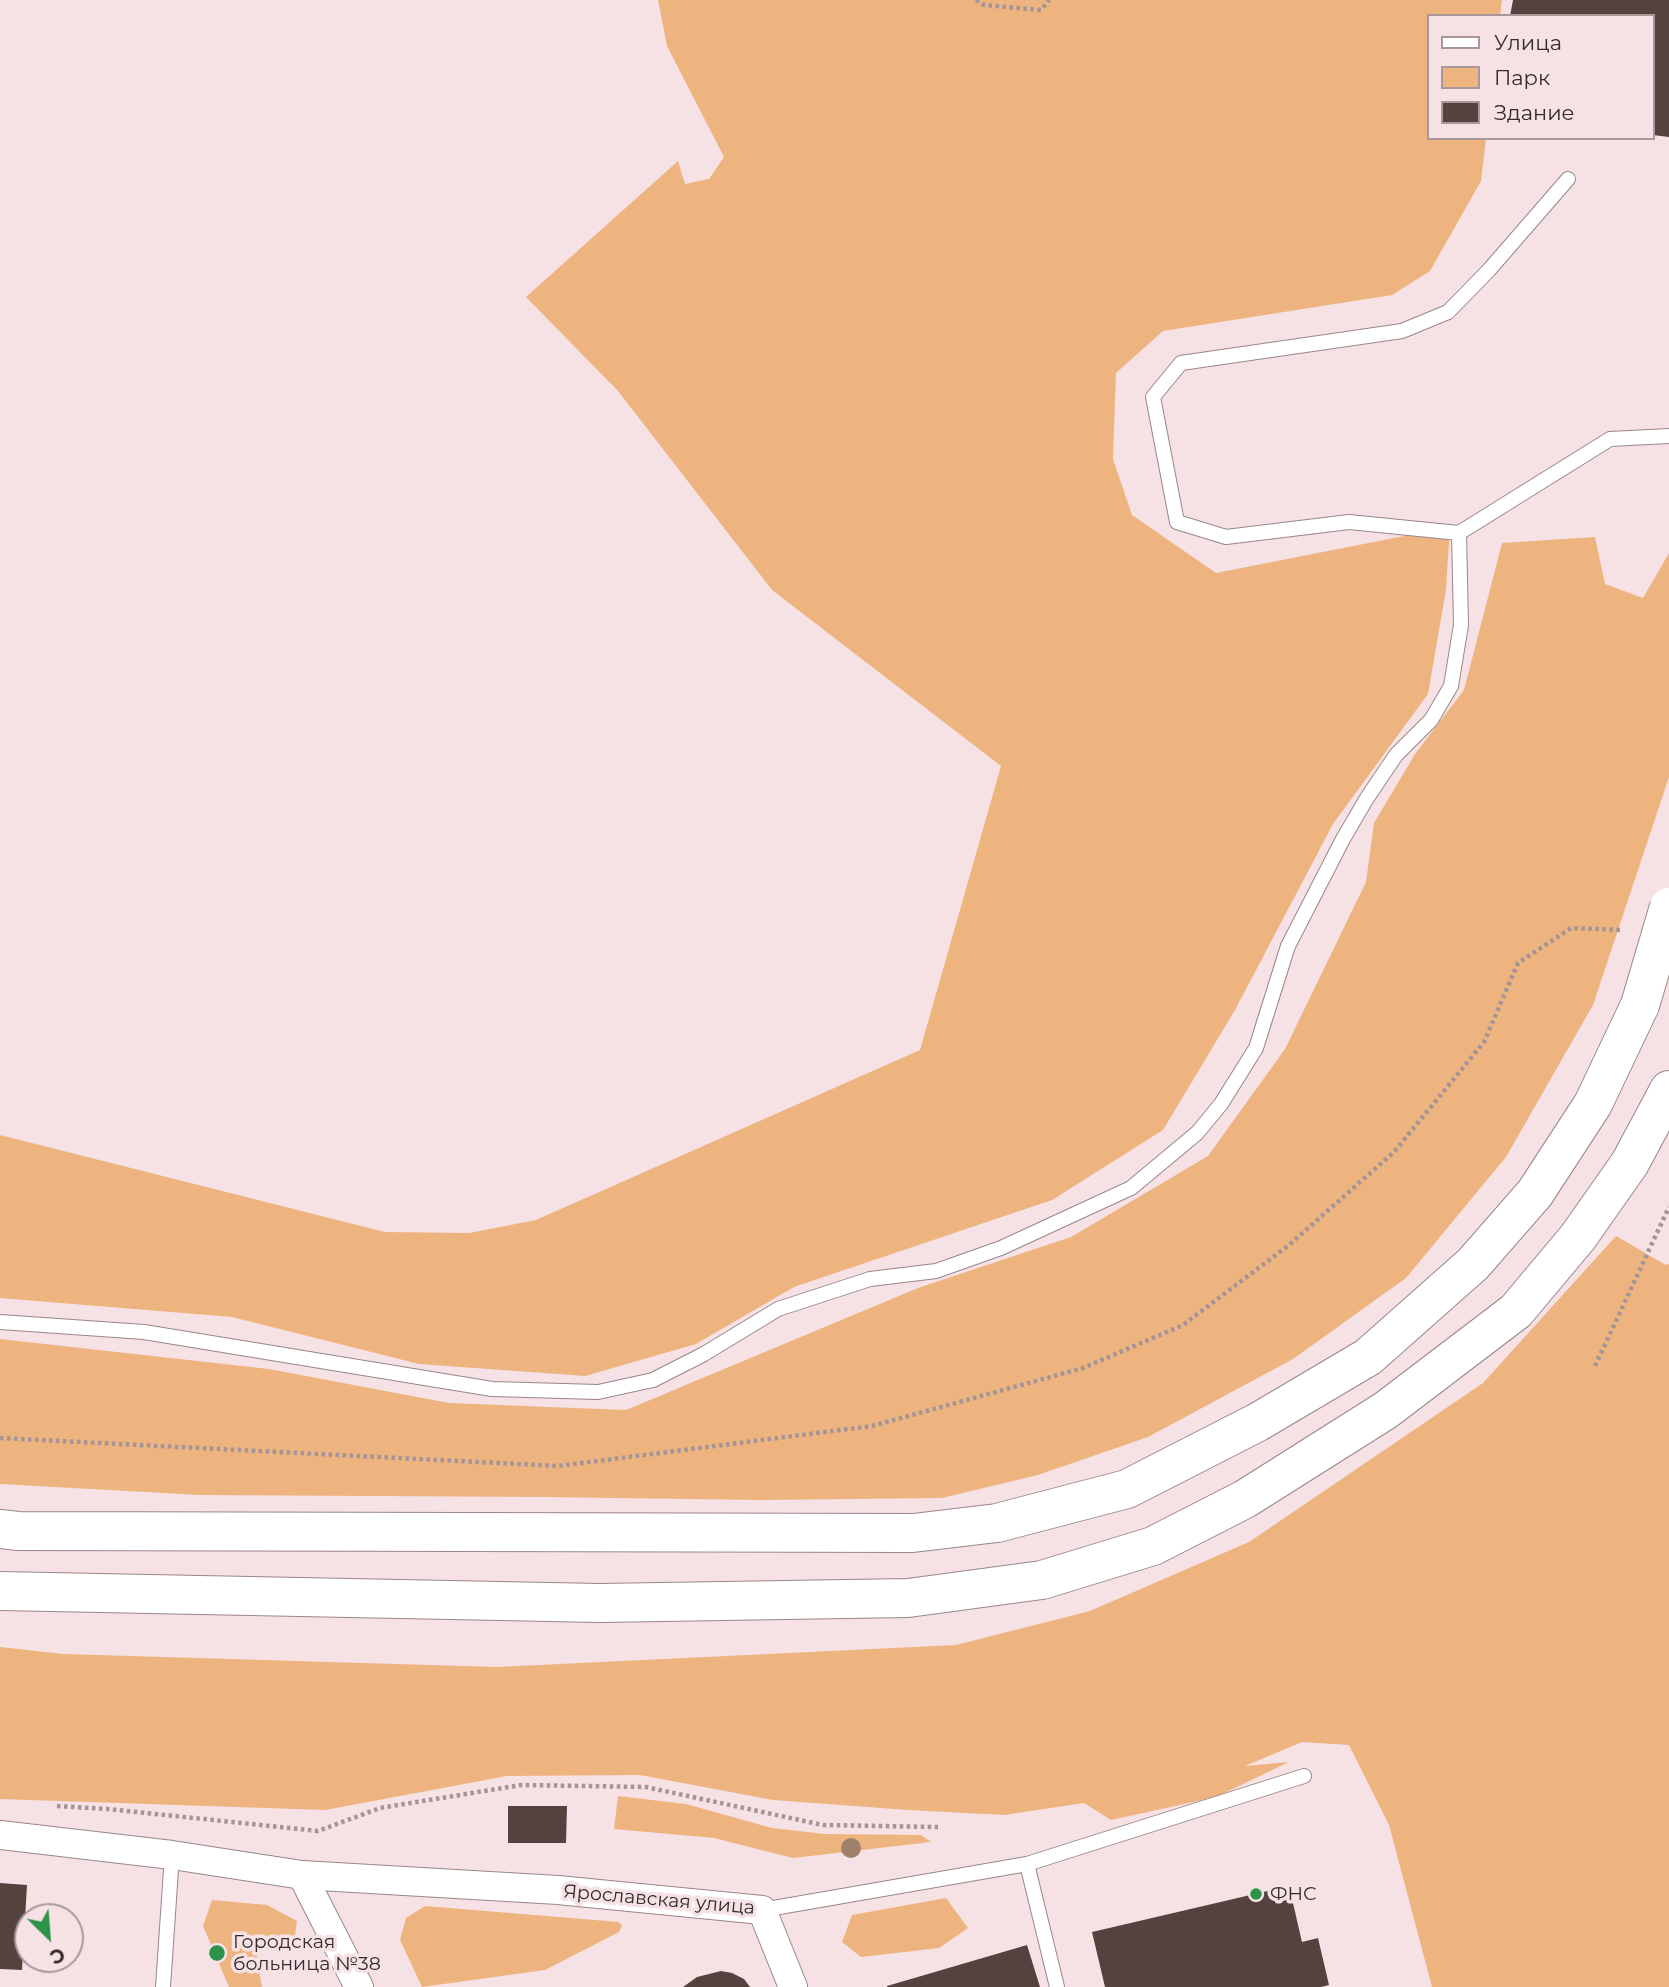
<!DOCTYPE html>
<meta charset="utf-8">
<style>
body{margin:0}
#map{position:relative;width:1669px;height:1987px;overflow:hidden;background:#f6e1e5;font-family:Montserrat,sans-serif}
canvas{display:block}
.legend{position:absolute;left:1427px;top:14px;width:228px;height:126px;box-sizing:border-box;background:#f6e1e5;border:2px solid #a8989b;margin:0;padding:9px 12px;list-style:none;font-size:21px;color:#332b2d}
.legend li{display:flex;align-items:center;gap:14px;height:35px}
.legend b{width:35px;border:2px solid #a8989b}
.north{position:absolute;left:14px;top:1903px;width:70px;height:70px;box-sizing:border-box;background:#f6e1e5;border:2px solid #a8989b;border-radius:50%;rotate:155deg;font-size:19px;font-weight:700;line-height:28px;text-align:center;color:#332b2d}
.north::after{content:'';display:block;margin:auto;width:24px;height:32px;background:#2c934a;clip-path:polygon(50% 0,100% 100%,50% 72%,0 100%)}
</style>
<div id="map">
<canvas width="1669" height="1987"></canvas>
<ul class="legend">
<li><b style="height:9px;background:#fff"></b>Улица</li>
<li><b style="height:19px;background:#eeb480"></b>Парк</li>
<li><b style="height:19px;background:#53423e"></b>Здание</li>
</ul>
<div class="north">С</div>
</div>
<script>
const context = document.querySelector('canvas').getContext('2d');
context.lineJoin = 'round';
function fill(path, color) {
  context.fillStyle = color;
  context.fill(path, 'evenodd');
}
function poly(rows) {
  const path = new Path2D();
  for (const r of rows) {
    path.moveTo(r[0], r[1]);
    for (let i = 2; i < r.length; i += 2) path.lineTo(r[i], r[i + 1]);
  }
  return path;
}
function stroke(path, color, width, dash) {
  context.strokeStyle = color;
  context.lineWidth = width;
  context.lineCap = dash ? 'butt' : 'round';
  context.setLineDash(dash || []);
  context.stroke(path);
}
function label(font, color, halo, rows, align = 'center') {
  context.font = font + ' Montserrat,sans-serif';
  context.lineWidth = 7;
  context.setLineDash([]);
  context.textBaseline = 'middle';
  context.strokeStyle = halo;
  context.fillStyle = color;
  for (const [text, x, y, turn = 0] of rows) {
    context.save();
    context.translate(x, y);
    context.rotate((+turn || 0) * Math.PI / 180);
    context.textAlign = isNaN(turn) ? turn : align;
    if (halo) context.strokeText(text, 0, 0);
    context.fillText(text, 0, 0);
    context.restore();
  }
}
const green = poly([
 [658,0,1502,0,1500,16,1429,16,1429,138,1486,138,1481,181,1430,271,1392,295,1163,331,1116,373,1113,459,1132,515,1216,573,1450,527,1446,590,1428,694,1333,824,1235,1010,1163,1130,1052,1200,794,1287,696,1344,585,1376,419,1364,232,1317,0,1298,0,1135,385,1232,469,1233,536,1220,920,1050,1001,766,772,590,618,391,526,297,678,161,685,184,709,179,724,157,667,46],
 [1595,537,1605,584,1643,598,1669,553,1669,777,1593,1005,1506,1157,1406,1278,1293,1359,1148,1437,1038,1475,942,1498,761,1500,542,1497,200,1495,0,1484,0,1339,269,1369,449,1403,626,1410,918,1288,1071,1237,1208,1156,1285,1049,1366,882,1374,823,1415,754,1464,690,1502,543],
 [1616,1236,1666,1265,1669,1264,1669,1987,1432,1987,1389,1825,1349,1745,1302,1742,1245,1766,1289,1762,1216,1797,1111,1820,1084,1803,1004,1815,908,1810,773,1800,640,1775,507,1776,325,1810,0,1799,0,1647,63,1654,497,1667,956,1645,1090,1611,1249,1542,1483,1383],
 [618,1796,686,1804,772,1828,825,1834,921,1835,931,1842,793,1858,714,1838,614,1829],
 [946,1898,968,1928,939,1948,861,1957,842,1942,852,1915],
 [212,1900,267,1905,297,1921,294,1942,256,1952,262,1987,229,1987,203,1926],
 [425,1906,619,1922,622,1926,619,1932,545,1970,422,1987,400,1940,406,1918]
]);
const building = poly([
 [1513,0,1669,0,1669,137,1653,135,1653,16,1510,16],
 [508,1806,567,1806,566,1843,508,1843],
 [0,1883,27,1885,22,1970,0,1969],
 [1289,1886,1302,1942,1318,1938,1329,1985,1321,1987,1105,1987,1092,1932],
 [1027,1945,1040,1987,887,1987,887,1986],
 [721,1971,732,1973,744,1979,750,1987,683,1987,697,1977]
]);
const path = poly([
 [976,0,984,5,1041,10,1049,0],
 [1595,1366,1669,1207],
 [0,1438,558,1466,872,1426,1083,1368,1183,1325,1289,1245,1394,1152,1484,1042,1518,963,1571,928,1623,930],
 [57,1806,108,1809,318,1831,380,1808,521,1785,646,1787,823,1825,938,1827]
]);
const lane = poly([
 [1568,179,1489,270,1448,312,1402,331,1181,363,1153,397,1177,522,1226,537,1349,522,1459,533,1610,439,1669,436],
 [0,1322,144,1332,492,1389,598,1392,653,1380,704,1354,778,1309,870,1279,936,1271,1001,1248,1131,1188,1197,1133,1221,1104,1256,1048,1288,946,1343,839,1367,798,1396,755,1431,720,1451,686,1461,625,1459,533],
 [1027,1864,1057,1987],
 [762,1910,1027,1864,1304,1776],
 [163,1987,172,1855]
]);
const street = poly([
 [0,1835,172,1855,302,1875,558,1890,762,1910,793,1987],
 [302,1875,359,1987]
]);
const secondary = poly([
 [0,1529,18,1531,913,1533,997,1523,1127,1489,1258,1422,1368,1357,1473,1264,1535,1193,1593,1104,1640,1005],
 [0,1591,600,1603,908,1598,1042,1580,1153,1546,1245,1499,1386,1410,1516,1311,1578,1237,1630,1163,1669,1090]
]);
const secondaryBridge = poly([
 [1640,1005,1669,907]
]);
const trees = [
 [851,1848]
];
const markers = [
 [1256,1894,7,"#2c934a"],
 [217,1953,9,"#2c934a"]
];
const poiNames = [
 ["ФНС",1270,1894],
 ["Городская",233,1942],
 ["больница №38",233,1964]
];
const streetNames = [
 ["Ярославская улица",659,1900,5]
];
fill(green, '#eeb480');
fill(building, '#53423e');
stroke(lane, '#9a868a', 16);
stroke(street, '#9a868a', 30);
stroke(secondary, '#9a868a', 40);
stroke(path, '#a49497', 4.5, [3.5, 3.5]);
stroke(lane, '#fff', 14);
stroke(street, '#fff', 28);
stroke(secondary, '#fff', 38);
stroke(secondaryBridge, '#9a868a', 40, []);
stroke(secondaryBridge, '#fff', 38);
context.fillStyle = '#9f806a';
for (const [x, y] of trees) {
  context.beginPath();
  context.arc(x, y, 10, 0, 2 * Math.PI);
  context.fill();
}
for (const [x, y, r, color] of markers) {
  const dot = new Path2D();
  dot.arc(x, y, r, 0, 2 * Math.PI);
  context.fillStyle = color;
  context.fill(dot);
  stroke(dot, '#f6e1e5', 2.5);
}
label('19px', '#332b2d', '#f6e1e5', poiNames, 'left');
label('19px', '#332b2d', '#f6e1e5', streetNames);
</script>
